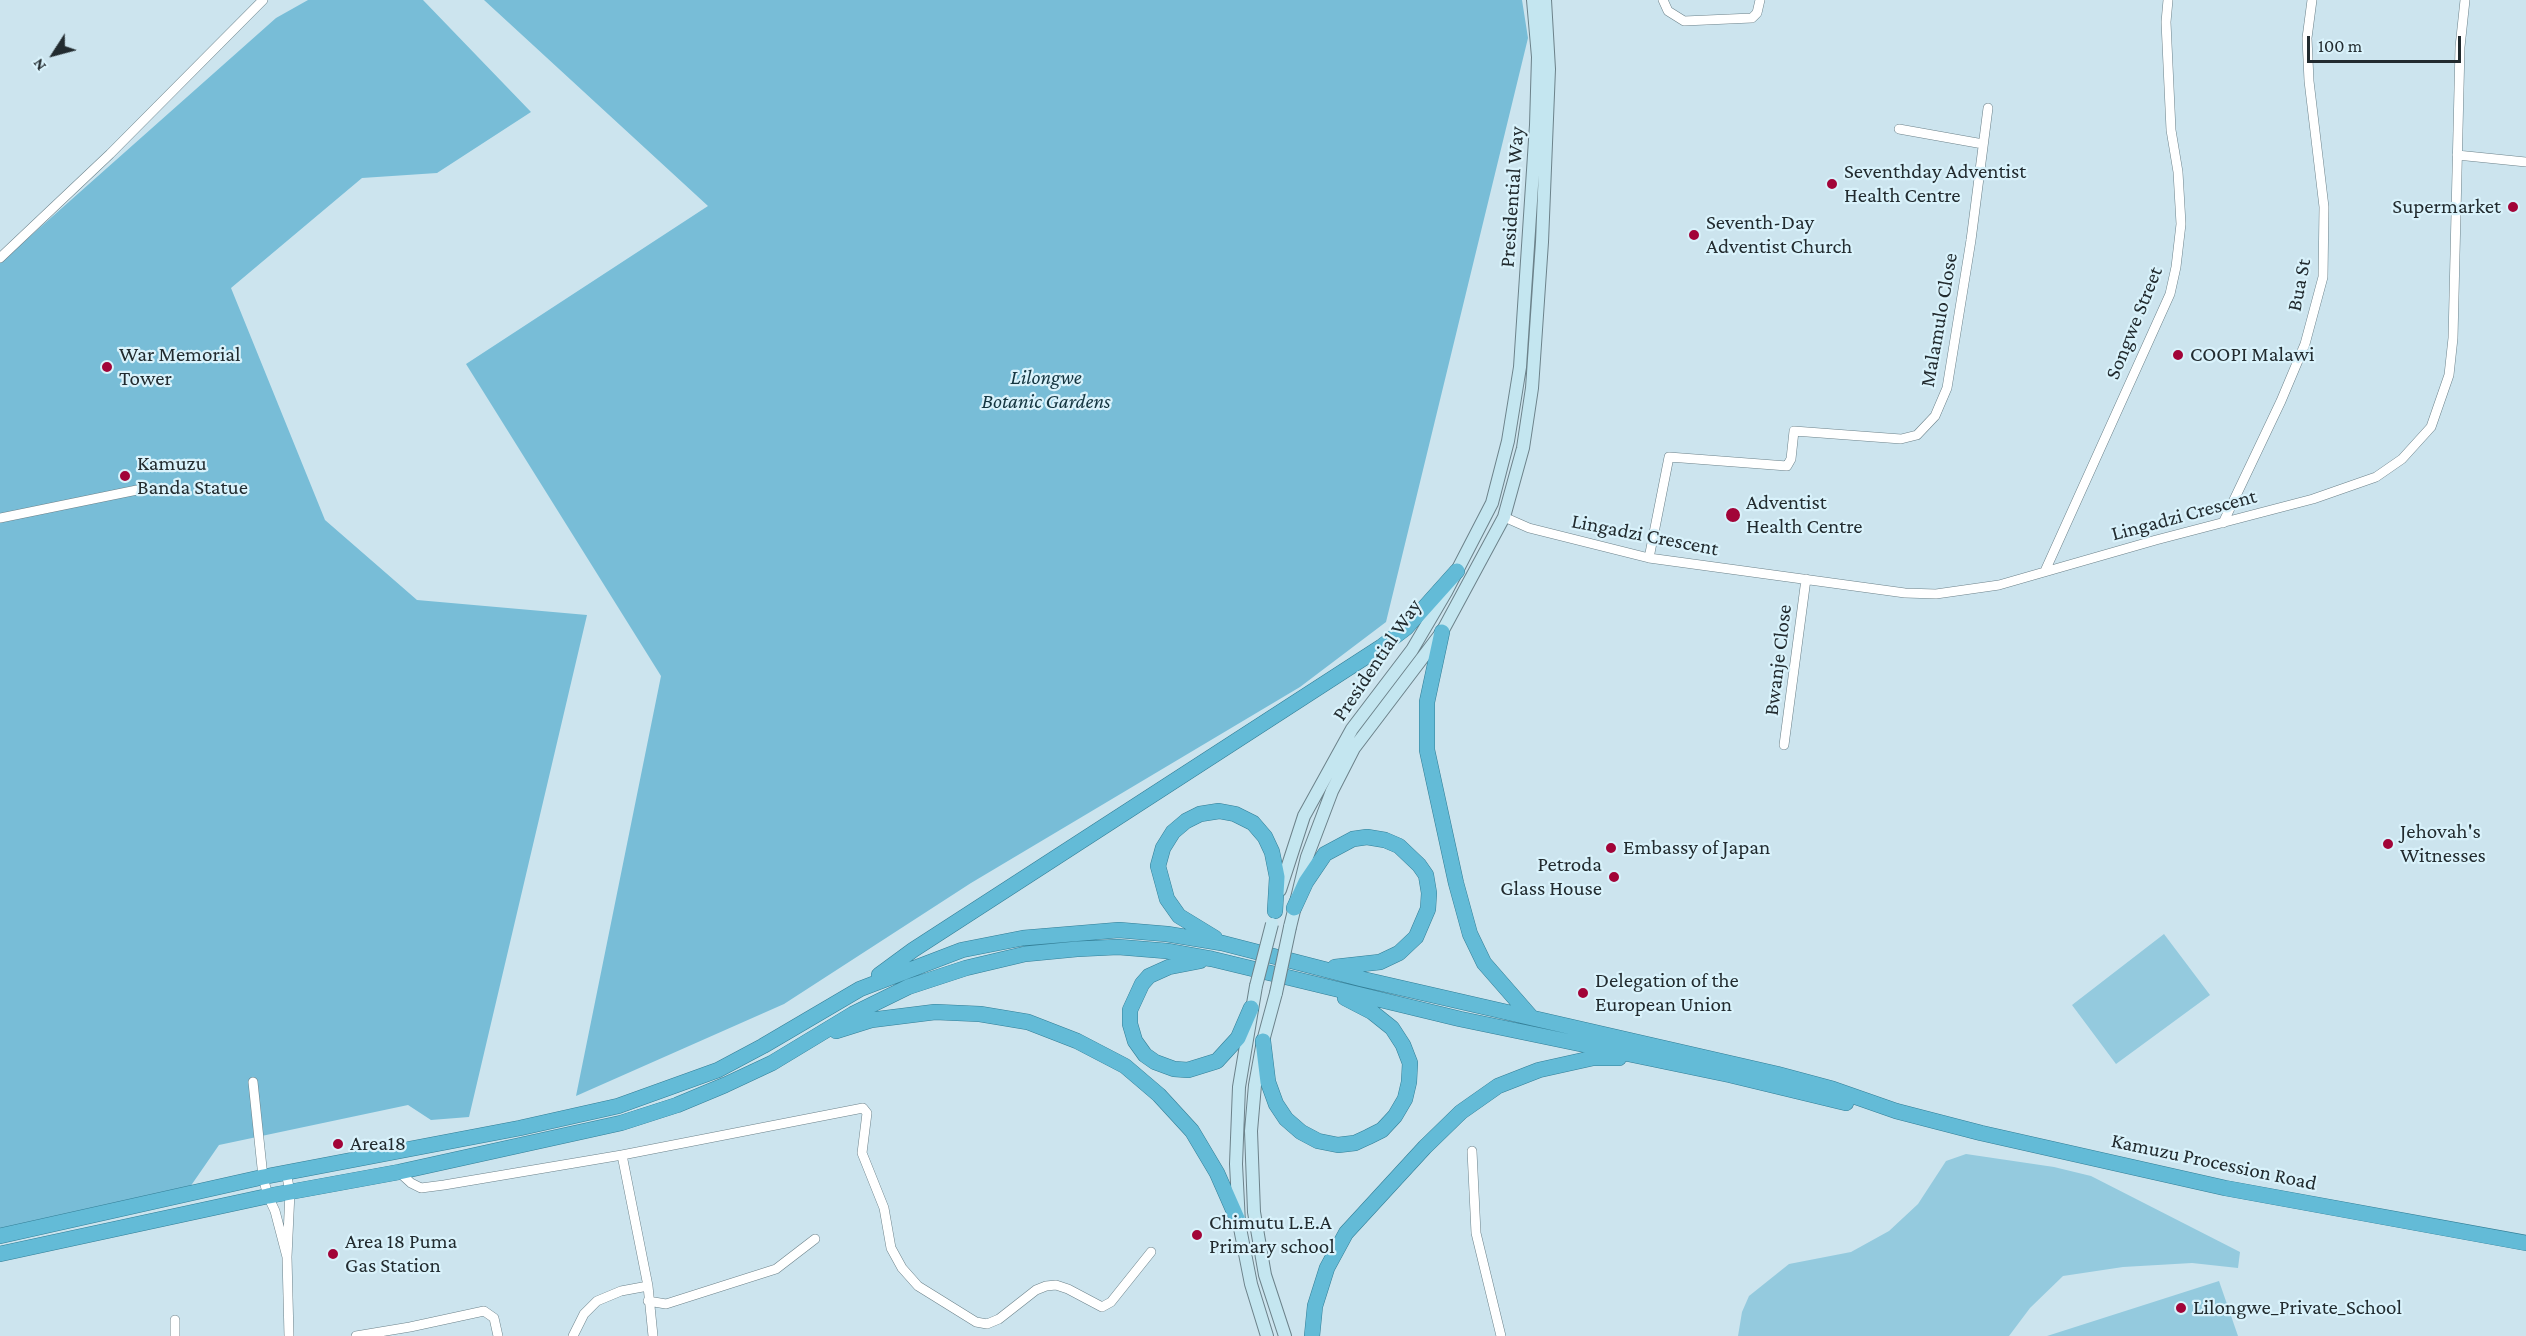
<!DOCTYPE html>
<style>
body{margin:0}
#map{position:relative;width:2526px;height:1336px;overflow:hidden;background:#cce4ee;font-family:"Crimson Pro",serif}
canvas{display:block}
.north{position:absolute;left:24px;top:24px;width:60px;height:60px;-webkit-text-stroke:4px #d9f2fb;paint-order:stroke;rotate:234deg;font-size:16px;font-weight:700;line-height:24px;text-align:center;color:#222b2f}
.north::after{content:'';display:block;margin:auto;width:21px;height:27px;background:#222b2f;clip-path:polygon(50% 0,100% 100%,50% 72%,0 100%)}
.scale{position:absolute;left:2307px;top:36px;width:154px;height:27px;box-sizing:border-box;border:3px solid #222b2f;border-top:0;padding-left:8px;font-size:18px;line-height:21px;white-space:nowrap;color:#222b2f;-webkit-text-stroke:4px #d9f2fb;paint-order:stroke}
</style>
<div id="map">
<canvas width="2526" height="1336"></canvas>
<div class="north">N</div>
<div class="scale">100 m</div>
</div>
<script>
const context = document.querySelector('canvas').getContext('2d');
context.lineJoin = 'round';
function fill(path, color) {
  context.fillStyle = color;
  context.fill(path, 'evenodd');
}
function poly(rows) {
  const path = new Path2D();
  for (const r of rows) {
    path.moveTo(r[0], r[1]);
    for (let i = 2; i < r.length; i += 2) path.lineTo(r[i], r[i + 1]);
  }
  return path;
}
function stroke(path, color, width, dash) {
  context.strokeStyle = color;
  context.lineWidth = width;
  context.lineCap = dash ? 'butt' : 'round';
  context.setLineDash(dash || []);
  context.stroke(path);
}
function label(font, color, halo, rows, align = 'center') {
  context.font = font + ' "Crimson Pro",serif';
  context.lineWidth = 4.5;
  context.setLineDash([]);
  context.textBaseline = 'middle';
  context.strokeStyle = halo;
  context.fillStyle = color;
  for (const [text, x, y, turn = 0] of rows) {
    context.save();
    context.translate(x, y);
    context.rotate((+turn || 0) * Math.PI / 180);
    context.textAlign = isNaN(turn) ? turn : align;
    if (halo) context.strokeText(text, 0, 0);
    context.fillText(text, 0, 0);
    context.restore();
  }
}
const green = poly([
 [2164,934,2210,995,2116,1064,2072,1005],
 [1966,1154,2054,1167,2091,1176,2240,1252,2238,1268,2192,1263,2123,1267,2063,1276,2030,1308,2009,1336,1738,1336,1742,1312,1749,1296,1789,1264,1851,1252,1889,1231,1918,1204,1946,1161],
 [2219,1281,2238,1336,2047,1336]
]);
const forest = poly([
 [308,0,423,0,531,112,437,173,362,178,231,288,325,520,417,600,587,615,469,1117,431,1120,408,1105,219,1145,190,1187,0,1230,0,263,276,18],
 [484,0,1522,0,1528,38,1386,622,1300,687,971,883,784,1004,576,1096,661,676,466,364,708,206]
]);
const minor = poly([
 [1663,0,1668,11,1684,21,1752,18,1757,13,1760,0],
 [1899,129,1983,144],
 [2457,155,2526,162],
 [0,258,110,154,263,0],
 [1504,517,1529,528,1649,558,1905,593,1936,594,1999,585,2156,540,2313,499,2376,477,2402,459,2431,427,2449,375,2453,338,2460,47,2465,0],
 [0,518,137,490],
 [2223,523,2281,401,2305,344,2323,277,2324,207,2309,81,2307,38,2312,0],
 [1649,558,1669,457,1787,466,1791,459,1794,431,1901,439,1917,435,1935,416,1947,388,1971,240,1988,108],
 [2045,571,2170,294,2176,267,2181,224,2178,172,2171,130,2166,22,2168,0],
 [1784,745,1806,579],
 [253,1082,263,1177,268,1196,275,1211,287,1257],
 [1472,1151,1476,1233,1501,1336],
 [622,1155,648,1286,653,1336],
 [286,1172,290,1192,287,1257,289,1336],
 [399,1172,411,1183,421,1188,444,1185,622,1155,863,1108,867,1113,862,1153,884,1208,891,1248,902,1268,918,1286,976,1322,987,1324,999,1319,1036,1290,1046,1286,1056,1285,1068,1289,1102,1307,1111,1302,1151,1252],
 [648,1301,666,1304,776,1269,815,1239],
 [175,1320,175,1336],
 [356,1336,410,1327,484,1311,494,1318,498,1336],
 [573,1336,584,1314,597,1301,621,1291,648,1286]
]);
const secondary = poly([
 [1280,890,1304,816,1352,729,1412,650,1446,592,1492,503,1508,441,1520,367,1536,125,1538,57,1533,0],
 [1290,927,1307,857,1332,791,1354,748,1442,632,1504,517,1523,448,1532,388,1542,242,1549,69,1545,0],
 [1256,986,1239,1087,1236,1164,1239,1223,1251,1284,1267,1336],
 [1276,993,1263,1041,1255,1085,1251,1131,1254,1212,1265,1275,1285,1336]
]);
const trunk = poly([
 [1442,632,1427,702,1427,750,1456,883,1470,934,1484,963,1532,1018],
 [1294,908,1306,882,1325,854,1353,839,1367,837,1385,840,1399,846,1419,865,1426,875,1429,893,1428,909,1416,937,1399,953,1380,962,1335,967],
 [1215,938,1179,916,1167,899,1158,866,1163,848,1173,832,1186,821,1200,814,1219,811,1235,814,1253,823,1265,837,1272,852,1277,877,1275,911],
 [1200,961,1169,967,1149,976,1142,984,1130,1010,1130,1024,1135,1041,1145,1055,1155,1062,1174,1069,1188,1070,1217,1061,1238,1038,1251,1008],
 [879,975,913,950,1381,647,1406,628,1457,571],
 [836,1031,871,1020,935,1012,980,1014,1028,1022,1077,1041,1125,1066,1159,1095,1192,1131,1217,1173,1239,1223],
 [1263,1041,1268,1082,1276,1104,1286,1119,1301,1132,1318,1141,1338,1145,1355,1143,1368,1137,1382,1130,1395,1116,1405,1099,1409,1082,1410,1063,1403,1045,1392,1028,1372,1012,1345,998],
 [0,1236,263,1177,520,1128,618,1106,718,1070,763,1046,860,989,962,950,1023,938,1119,930,1167,934,1222,943,1362,979,1777,1074,1833,1089,1896,1111,1981,1133,2225,1188,2526,1243],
 [0,1254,268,1196,399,1172,621,1123,677,1105,725,1085,772,1063,853,1014,908,987,966,968,1025,954,1077,949,1118,947,1167,951,1212,959,1460,1019,1730,1075,1846,1103],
 [1312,1336,1315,1306,1327,1268,1346,1233,1425,1147,1461,1112,1498,1086,1539,1070,1593,1058,1619,1058]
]);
const secondaryBridge = poly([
 [1256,986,1272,924],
 [1276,993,1290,927]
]);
const markers = [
 [1832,184,6,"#a20438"],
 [2513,207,6,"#a20438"],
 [1694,235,6,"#a20438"],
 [2178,355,6,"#a20438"],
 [107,367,6,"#a20438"],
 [125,476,6,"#a20438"],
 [1733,515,8,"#a20438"],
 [2388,844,6,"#a20438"],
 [1611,848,6,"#a20438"],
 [1614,877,6,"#a20438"],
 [1583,993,6,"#a20438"],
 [338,1144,6,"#a20438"],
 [1197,1235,6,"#a20438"],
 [333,1254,6,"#a20438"],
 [2181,1308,6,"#a20438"]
];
const poiNames = [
 ["Seventhday Adventist",1844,172],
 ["Health Centre",1844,196],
 ["Supermarket",2501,207,"right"],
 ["Seventh-Day",1706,223],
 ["Adventist Church",1706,247],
 ["War Memorial",119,355],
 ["Tower",119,379],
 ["COOPI Malawi",2190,355],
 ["Kamuzu",137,464],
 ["Banda Statue",137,488],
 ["Adventist",1746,503],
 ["Health Centre",1746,527],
 ["Jehovah's",2400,832],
 ["Witnesses",2400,856],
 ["Embassy of Japan",1623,848],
 ["Petroda",1602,865,"right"],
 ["Glass House",1602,889,"right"],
 ["Delegation of the",1595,981],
 ["European Union",1595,1005],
 ["Area18",350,1144],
 ["Chimutu L.E.A",1209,1223],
 ["Primary school",1209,1247],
 ["Area 18 Puma",345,1242],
 ["Gas Station",345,1266],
 ["Lilongwe_Private_School",2193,1308]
];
const streetNames = [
 ["Presidential Way",1512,197,-86],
 ["Bua St",2299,285,-79],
 ["Malamulo Close",1939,320,-80],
 ["Songwe Street",2134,323,-68],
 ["Lingadzi Crescent",2184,515,-15],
 ["Lingadzi Crescent",1645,535,11],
 ["Presidential Way",1377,660,-56],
 ["Bwanje Close",1778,660,-83],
 ["Kamuzu Procession Road",2214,1162,12]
];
const parkNames = [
 ["Lilongwe",1046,378],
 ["Botanic Gardens",1046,402]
];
fill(green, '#94cade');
fill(forest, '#78bdd7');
stroke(minor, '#6c828a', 10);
stroke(secondary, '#6c828a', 14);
stroke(trunk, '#337e96', 16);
stroke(minor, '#fff', 9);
stroke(secondary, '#c4e6f0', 12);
stroke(trunk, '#63bbd7', 15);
stroke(secondaryBridge, '#6c828a', 14, []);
stroke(secondaryBridge, '#c4e6f0', 12);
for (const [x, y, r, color] of markers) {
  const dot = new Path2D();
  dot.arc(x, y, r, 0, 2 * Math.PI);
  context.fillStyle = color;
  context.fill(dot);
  stroke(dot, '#d9f2fb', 2);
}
label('21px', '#222b2f', '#d9f2fb', poiNames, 'left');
label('21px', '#222b2f', '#d9f2fb', streetNames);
label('italic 21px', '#143540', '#d9f2fb', parkNames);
</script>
